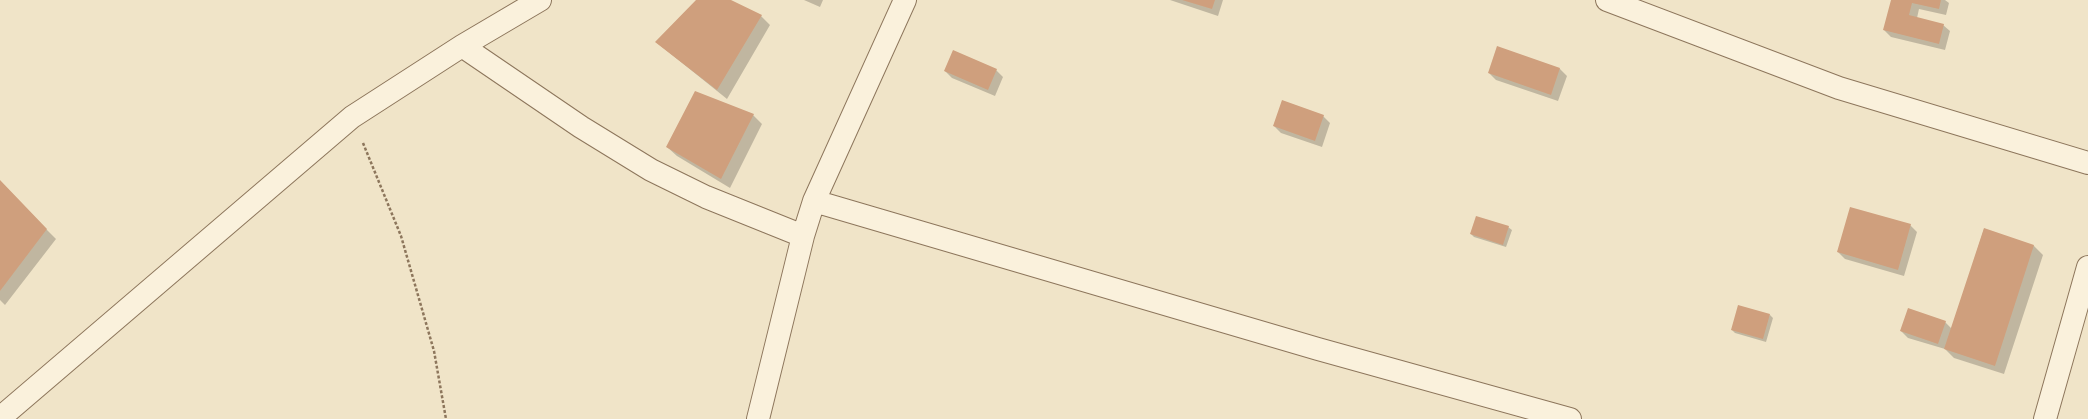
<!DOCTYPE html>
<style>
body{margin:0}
canvas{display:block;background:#f0e4c8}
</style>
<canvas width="2088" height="419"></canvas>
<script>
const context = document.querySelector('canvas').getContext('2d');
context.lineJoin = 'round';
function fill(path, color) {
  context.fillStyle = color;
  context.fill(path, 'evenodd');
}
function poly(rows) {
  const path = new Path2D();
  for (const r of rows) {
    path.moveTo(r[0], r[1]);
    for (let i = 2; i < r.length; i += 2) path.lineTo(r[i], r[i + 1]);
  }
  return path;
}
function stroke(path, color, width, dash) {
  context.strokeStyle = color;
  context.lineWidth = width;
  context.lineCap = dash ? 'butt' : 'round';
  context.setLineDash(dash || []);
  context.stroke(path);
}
const shadow = poly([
 [697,0,728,0,761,16,770,25,727,99,656,42],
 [804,0,823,0,820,7],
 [1170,0,1223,0,1218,16],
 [1892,0,1945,0,1949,3,1946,15,1919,9,1917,18,1943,25,1950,31,1945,50,1891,37,1884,30],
 [1498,48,1560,69,1567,76,1558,101,1496,80,1489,73],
 [996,70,1003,77,995,96,952,78,945,71],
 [753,115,762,124,730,188,677,156,667,147],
 [1323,116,1330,123,1322,147,1281,133,1274,126],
 [0,183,56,239,5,305,0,300],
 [1910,225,1917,232,1904,276,1845,259,1838,252],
 [1508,227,1512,230,1506,247,1474,237,1471,234],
 [1984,229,2034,246,2043,255,2004,374,1954,358,1945,349,1908,338,1901,331,1945,322,1952,329],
 [1770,315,1773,318,1766,342,1735,333,1732,330]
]);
const building = poly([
 [696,0,731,0,762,15,717,90,655,42],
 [1182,0,1215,0,1212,9],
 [1891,0,1941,0,1939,9,1912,3,1909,15,1944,24,1939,44,1883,30],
 [1497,46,1560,68,1551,95,1488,73],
 [953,50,997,69,988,90,944,71],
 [695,91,754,114,721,179,666,147],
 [1282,100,1324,115,1315,141,1273,126],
 [0,180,47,229,0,291],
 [1850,207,1911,224,1898,270,1837,252],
 [1476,216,1509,226,1503,245,1470,234],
 [1984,228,2034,245,1995,366,1944,349],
 [1738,305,1770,314,1763,339,1731,330],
 [1908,308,1946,321,1938,344,1900,331]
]);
const path = poly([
 [363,143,401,236,434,351,446,419]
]);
const minor = poly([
 [1607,0,1839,88,2088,163],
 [462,46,581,127,651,170,706,197,803,236],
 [814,201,1318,349,1570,419],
 [0,418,352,117,462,46,540,0],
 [758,419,803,236,814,201,905,0],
 [2045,419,2088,267]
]);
fill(shadow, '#0003');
fill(building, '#cf9f7d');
stroke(minor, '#8d765c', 24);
stroke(path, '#8d765c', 2.5, [3, 2]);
stroke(minor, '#faf1dc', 22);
</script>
